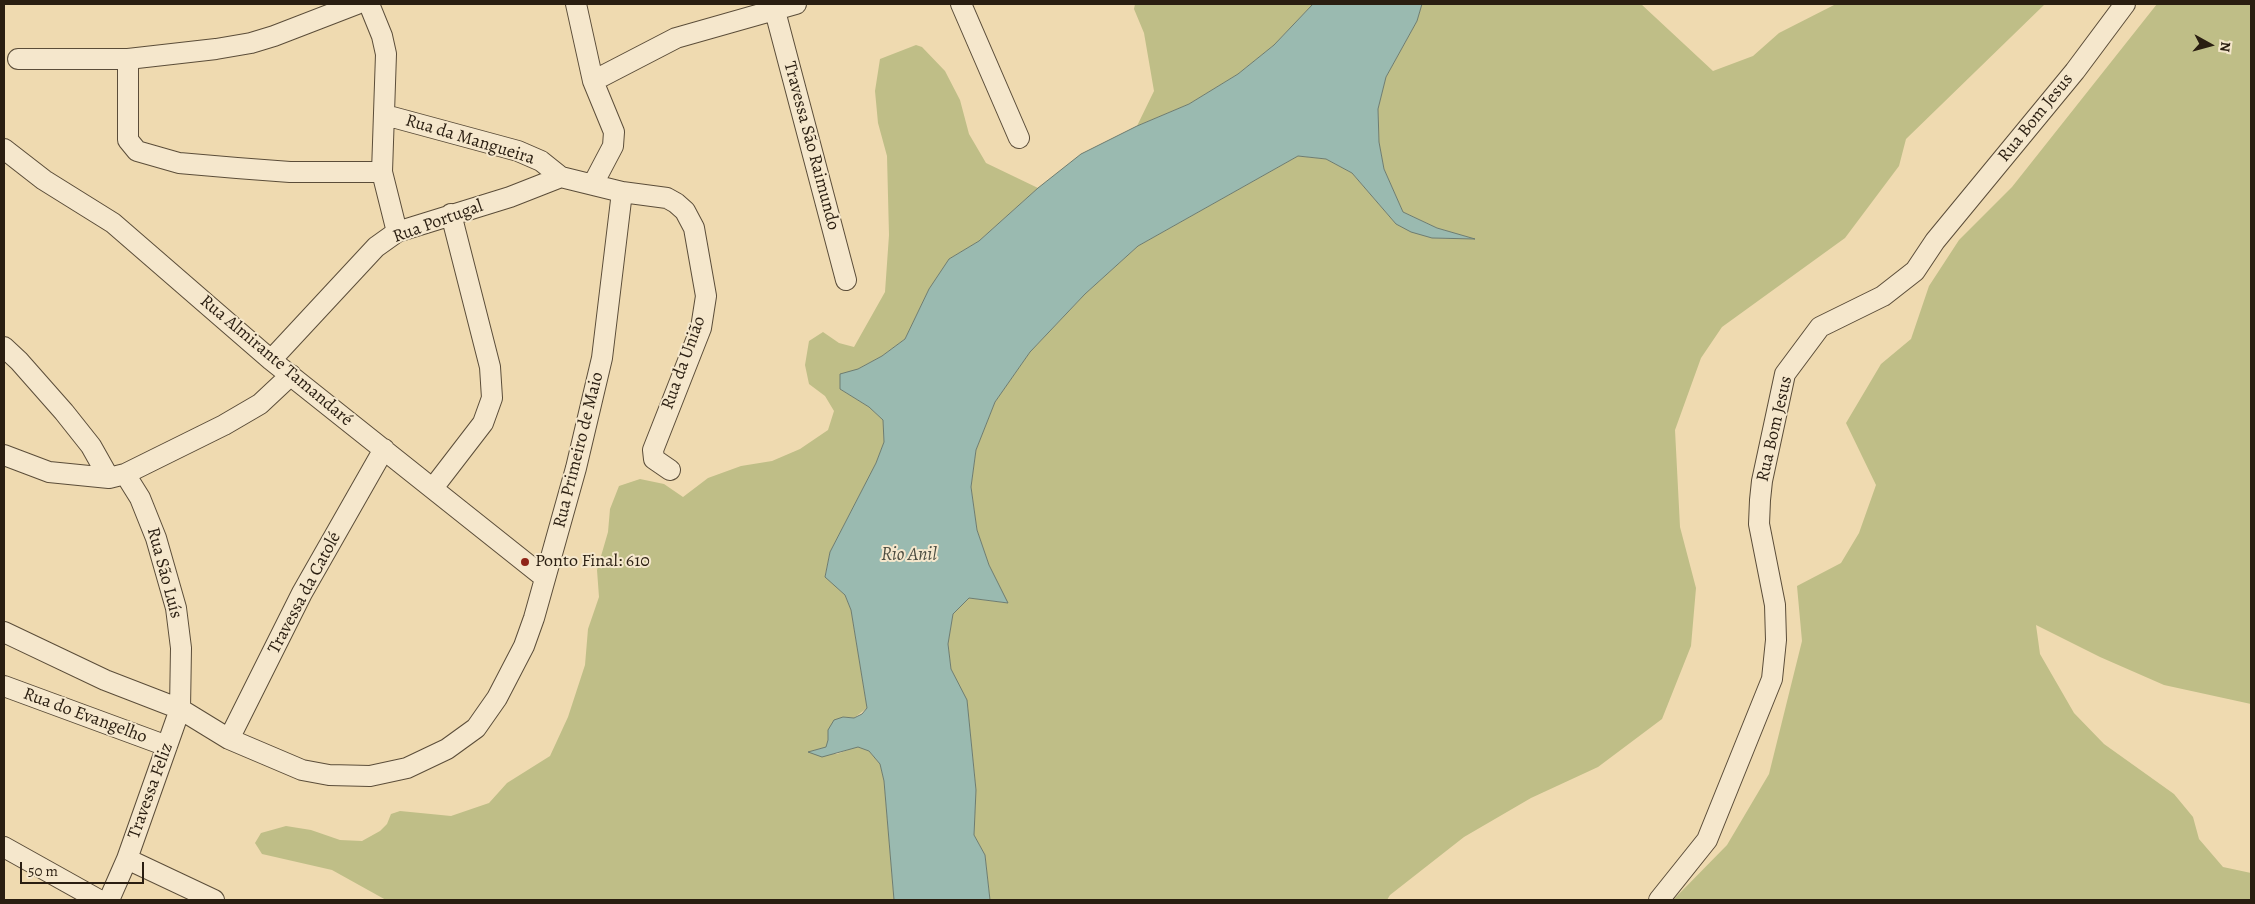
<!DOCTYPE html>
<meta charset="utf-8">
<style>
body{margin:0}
#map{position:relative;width:2255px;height:904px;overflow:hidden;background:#efdab0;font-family:Alegreya,serif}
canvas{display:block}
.frame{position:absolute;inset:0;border:5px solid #2a1e11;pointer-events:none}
.north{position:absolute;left:2185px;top:20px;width:50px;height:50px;-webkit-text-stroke:4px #f5e7cc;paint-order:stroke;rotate:97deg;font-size:14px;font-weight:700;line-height:20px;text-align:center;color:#2a1e11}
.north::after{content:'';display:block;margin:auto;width:18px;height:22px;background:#2a1e11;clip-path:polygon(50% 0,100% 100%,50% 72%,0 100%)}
.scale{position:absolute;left:20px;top:862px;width:124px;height:22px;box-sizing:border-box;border:2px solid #2a1e11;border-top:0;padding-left:6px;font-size:15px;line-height:18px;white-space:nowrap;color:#2a1e11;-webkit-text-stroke:4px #f5e7cc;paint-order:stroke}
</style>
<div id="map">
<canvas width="2255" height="904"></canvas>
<div class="frame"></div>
<div class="north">N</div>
<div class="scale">50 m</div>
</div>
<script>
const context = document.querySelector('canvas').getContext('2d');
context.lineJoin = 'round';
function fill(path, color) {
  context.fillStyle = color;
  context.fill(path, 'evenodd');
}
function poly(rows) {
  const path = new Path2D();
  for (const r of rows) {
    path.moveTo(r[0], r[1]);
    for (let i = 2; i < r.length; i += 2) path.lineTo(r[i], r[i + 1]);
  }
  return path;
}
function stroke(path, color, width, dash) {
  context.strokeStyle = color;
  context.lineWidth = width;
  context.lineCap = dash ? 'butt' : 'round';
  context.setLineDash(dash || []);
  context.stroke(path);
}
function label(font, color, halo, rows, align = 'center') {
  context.font = font + ' Alegreya,serif';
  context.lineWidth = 4;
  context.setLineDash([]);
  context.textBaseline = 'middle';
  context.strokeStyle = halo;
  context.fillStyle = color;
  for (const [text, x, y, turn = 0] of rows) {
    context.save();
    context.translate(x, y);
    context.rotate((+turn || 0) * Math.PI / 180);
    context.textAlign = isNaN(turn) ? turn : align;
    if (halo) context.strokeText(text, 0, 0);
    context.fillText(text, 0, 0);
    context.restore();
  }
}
const green = poly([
 [1135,4,1313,4,1274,45,1238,74,1189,104,1137,126,1154,91,1144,33,1134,9],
 [1422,4,1641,4,1713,71,1753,56,1779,33,1836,4,2045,4,1906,139,1899,166,1845,238,1722,327,1701,358,1675,430,1680,527,1696,588,1691,646,1662,719,1598,767,1531,798,1464,837,1390,895,1387,900,990,900,985,855,974,835,976,790,967,701,951,669,948,644,953,614,969,598,1007,603,989,565,977,530,971,487,976,450,995,402,1030,352,1085,294,1138,246,1298,156,1326,159,1352,173,1396,224,1432,238,1473,239,1437,228,1403,212,1384,169,1379,142,1378,109,1386,77,1417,21],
 [2157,4,2251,4,2251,704,2164,685,2100,657,2036,625,2040,654,2074,713,2104,744,2174,794,2193,817,2199,839,2223,867,2251,873,2251,900,1673,900,1727,845,1769,774,1802,641,1797,586,1841,563,1859,533,1876,485,1846,423,1881,364,1911,339,1929,286,1959,240,2012,187],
 [916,45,922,47,945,71,960,100,969,134,986,163,1038,188,979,241,949,259,929,289,905,339,882,356,858,369,840,389,869,407,883,420,884,442,876,463,830,552,825,576,845,595,851,610,867,708,854,718,843,717,828,730,828,740,826,747,809,752,837,754,858,746,869,751,880,764,884,781,894,900,386,900,332,870,262,854,255,843,261,833,286,826,311,830,340,840,362,841,380,831,387,824,391,814,400,811,451,816,489,803,507,783,550,756,568,717,585,665,588,629,599,597,597,570,608,532,610,509,619,486,640,479,664,484,683,497,708,478,741,466,772,461,800,449,828,430,834,411,825,396,809,384,805,365,809,341,823,332,839,343,854,347,885,292,889,235,887,156,878,123,875,91,880,59]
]);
const water = poly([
 [1313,4,1422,4,1417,21,1386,77,1378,109,1379,142,1384,169,1403,212,1437,228,1475,239,1432,238,1411,232,1396,224,1352,173,1326,159,1298,156,1138,246,1085,294,1030,352,995,402,976,450,971,487,977,530,989,565,1008,603,969,598,953,614,948,644,951,669,967,700,976,790,974,835,985,855,990,900,894,900,884,781,880,764,869,751,858,747,822,757,808,752,826,747,828,740,828,730,834,720,843,717,854,718,862,714,867,708,851,610,845,595,825,577,830,552,876,463,884,442,883,420,869,407,840,389,840,374,858,369,882,356,905,339,929,289,949,259,979,241,1038,188,1081,154,1137,126,1189,104,1238,74,1274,45,1313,4]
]);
const minor = poly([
 [369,4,382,36,386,54,382,172,397,232],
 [576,4,593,81,614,132,613,146,593,184],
 [961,4,1019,138],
 [775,11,846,280],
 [18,59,128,59,216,49,251,43,274,36,357,4],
 [128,59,128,140,137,151,179,163,237,168,290,172,382,172],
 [593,81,676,38,796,4],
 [385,115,518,151,541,161,561,177,622,192,667,198,676,203,685,211,694,228,706,296,701,328,653,450,654,459,670,470],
 [4,149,44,180,113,223,271,360,545,578],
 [4,347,19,361,64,412,91,446,109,478],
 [271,360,376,247,397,232,510,197,561,177],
 [4,455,49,472,109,478,125,474,224,425,260,404,291,375],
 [433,488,483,423,492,398,490,367,451,214],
 [4,632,105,680,180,709,229,739,302,770,329,775,370,776,407,768,447,749,476,728,497,698,524,646,534,618,576,468,602,358,622,192],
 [4,686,167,746],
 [229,739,302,593,384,449],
 [4,847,99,900],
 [127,859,214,900],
 [109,900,127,859,180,709,181,648,176,608,156,538,140,498,125,474],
 [1659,900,1707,840,1772,679,1776,640,1775,605,1759,524,1760,500,1762,481,1785,374,1820,327,1883,296,1915,271,1935,241,2075,71,2125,4]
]);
const markers = [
 [525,562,5,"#8f2418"]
];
const streetNames = [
 ["Rua Bom Jesus",2036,118,-51],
 ["Rua da Mangueira",470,140,17],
 ["Travessa São Raimundo",811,146,75],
 ["Rua Portugal",438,222,-20],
 ["Rua Almirante Tamandaré",276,361,40],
 ["Rua da União",684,363,-70],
 ["Rua Bom Jesus",1775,429,-77],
 ["Rua Primeiro de Maio",579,450,-76],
 ["Rua São Luís",164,573,75],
 ["Travessa da Catolé",305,593,-62],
 ["Rua do Evangelho",85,716,20],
 ["Travessa Feliz",151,791,-70]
];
const poiNames = [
 ["Ponto Final: 610",535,562]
];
const waterNames = [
 ["Rio Anil",909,555]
];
fill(green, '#bfbe87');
fill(water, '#9abab0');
stroke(water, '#6d7c70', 1);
stroke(minor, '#5b4d39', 22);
stroke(minor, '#f5e7cc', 20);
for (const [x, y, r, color] of markers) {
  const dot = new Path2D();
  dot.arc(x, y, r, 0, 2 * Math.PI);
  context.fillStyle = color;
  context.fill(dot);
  stroke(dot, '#f5e7cc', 2);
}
label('18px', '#2a1e11', '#f5e7cc', streetNames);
label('18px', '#2a1e11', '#f5e7cc', poiNames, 'left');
label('italic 19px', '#4c4d41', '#f5e7cc', waterNames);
</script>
